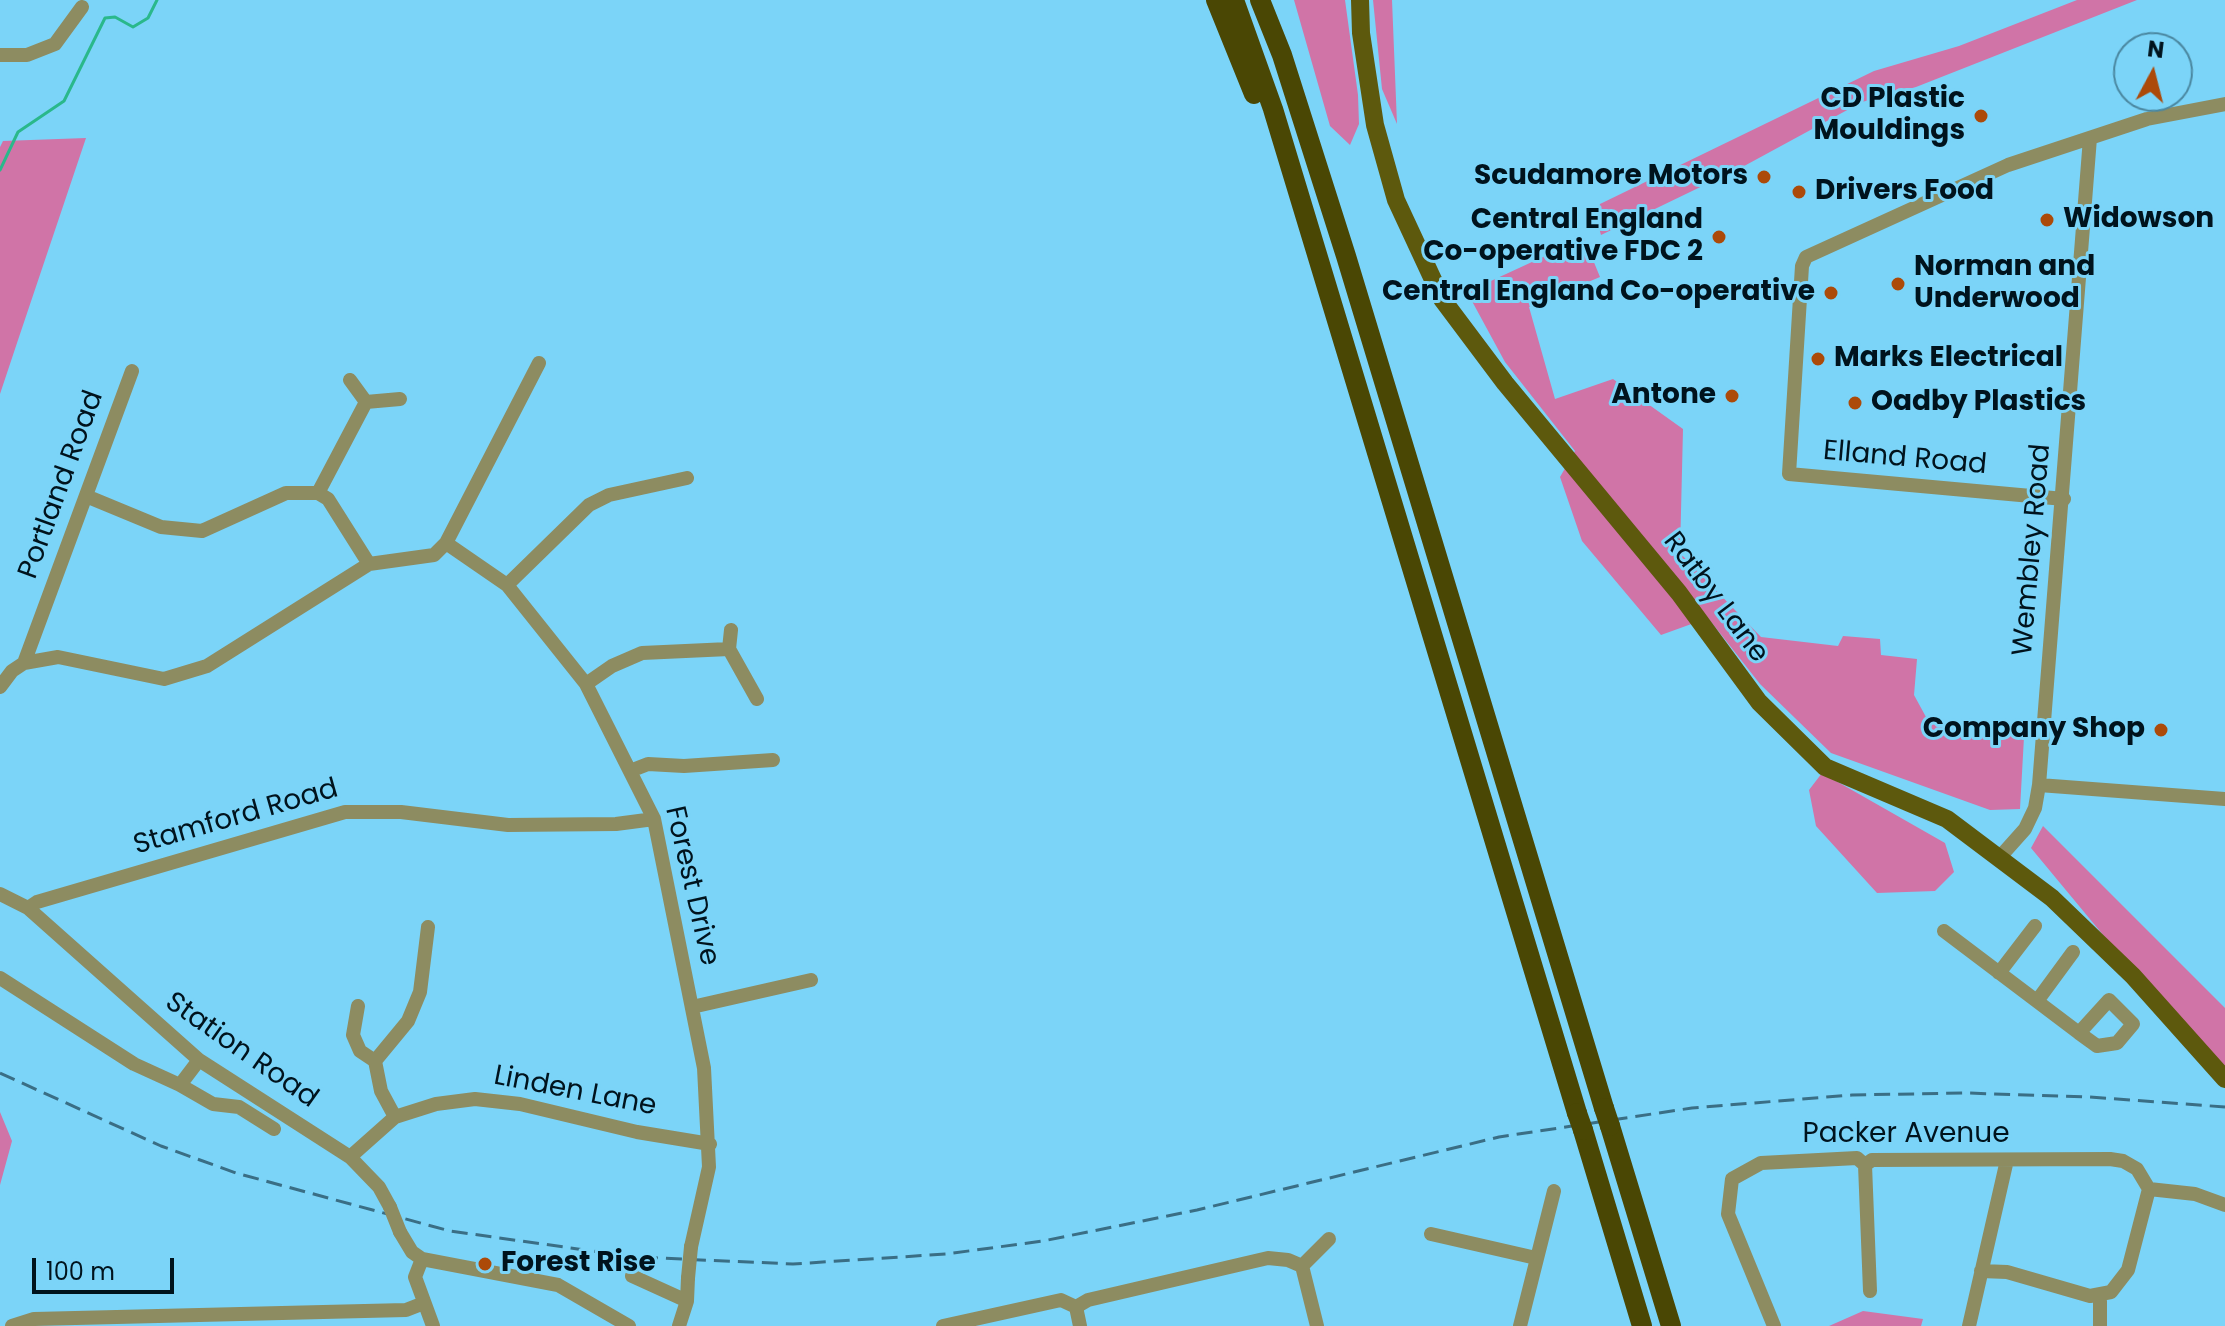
<!DOCTYPE html>
<style>
body{margin:0}
#map{position:relative;width:2225px;height:1326px;overflow:hidden;background:#7bd4f8;font-family:Poppins,sans-serif}
canvas{display:block}
.north{position:absolute;left:2113px;top:32px;width:80px;height:80px;box-sizing:border-box;background:#7bd4f8;border:2px solid #4a87a0;border-radius:50%;rotate:7deg;font-size:22px;font-weight:700;line-height:32px;text-align:center;color:#00131d}
.north::after{content:'';display:block;margin:auto;width:28px;height:36px;background:#ac4a09;clip-path:polygon(50% 0,100% 100%,50% 72%,0 100%)}
.scale{position:absolute;left:32px;top:1258px;width:142px;height:36px;box-sizing:border-box;border:4px solid #00131d;border-top:0;padding-left:10px;font-size:24px;line-height:28px;white-space:nowrap;color:#00131d;-webkit-text-stroke:6px #7bd4f8;paint-order:stroke}
</style>
<div id="map">
<canvas width="2225" height="1326"></canvas>
<div class="north">N</div>
<div class="scale">100 m</div>
</div>
<script>
const context = document.querySelector('canvas').getContext('2d');
context.lineJoin = 'round';
function fill(path, color) {
  context.fillStyle = color;
  context.fill(path, 'evenodd');
}
function poly(rows) {
  const path = new Path2D();
  for (const r of rows) {
    path.moveTo(r[0], r[1]);
    for (let i = 2; i < r.length; i += 2) path.lineTo(r[i], r[i + 1]);
  }
  return path;
}
function stroke(path, color, width, dash) {
  context.strokeStyle = color;
  context.lineWidth = width;
  context.lineCap = dash ? 'butt' : 'round';
  context.setLineDash(dash || []);
  context.stroke(path);
}
function label(font, color, halo, rows, align = 'center') {
  context.font = font + ' Poppins,sans-serif';
  context.lineWidth = 6;
  context.setLineDash([]);
  context.textBaseline = 'middle';
  context.strokeStyle = halo;
  context.fillStyle = color;
  for (const [text, x, y, turn = 0] of rows) {
    context.save();
    context.translate(x, y);
    context.rotate((+turn || 0) * Math.PI / 180);
    context.textAlign = isNaN(turn) ? turn : align;
    if (halo) context.strokeText(text, 0, 0);
    context.fillText(text, 0, 0);
    context.restore();
  }
}
const green = poly([
 [1294,0,1345,0,1358,95,1359,124,1350,145,1330,126],
 [1373,0,1392,0,1397,124,1382,89],
 [2077,0,2137,0,1916,87,1862,102,1746,165,1601,235,1596,217,1600,204,1874,71,1959,46],
 [86,138,18,340,0,394,0,147,3,141],
 [1584,238,1600,277,1529,307,1555,399,1613,379,1683,429,1680,553,1761,637,1838,646,1843,636,1880,639,1881,655,1917,659,1914,695,1926,717,1977,734,2024,737,2020,809,1990,810,1831,753,1760,684,1708,618,1661,635,1582,541,1560,477,1575,451,1505,362,1467,292],
 [1822,773,1945,843,1954,872,1935,891,1877,893,1816,826,1809,790],
 [2043,826,2225,1008,2225,1082,2031,848],
 [0,1112,12,1141,0,1185],
 [1863,1311,1923,1319,1921,1326,1829,1326]
]);
const stream = poly([
 [0,170,18,132,64,101,105,18,115,17,133,27,148,18,157,0]
]);
const minor = poly([
 [0,55,27,55,55,44,82,7],
 [366,402,400,399],
 [318,493,366,402,350,380],
 [86,496,161,527,202,531,286,493,318,493,328,499,369,564],
 [2064,499,1789,474,1802,266,1806,257,2008,165,2147,119,2225,104],
 [446,543,539,363],
 [507,585,589,505,609,495,687,478],
 [729,649,731,630],
 [24,663,132,371],
 [586,684,612,666,642,653,729,649,757,699],
 [0,687,12,671,24,663,58,657,164,679,207,666,369,564,434,555,446,543,507,585,586,684,654,819,704,1068,709,1167,691,1247],
 [630,771,648,764,684,766,773,760],
 [2039,785,2225,799],
 [2000,857,2025,829,2035,808,2039,785,2090,138],
 [0,894,28,908,199,1060,350,1157,379,1187,390,1207],
 [28,908,37,902,345,812,401,812,508,825,616,824,654,819],
 [1944,931,2079,1033,2109,1000,2133,1024,2117,1043,2097,1046,2079,1033],
 [1999,973,2035,926],
 [0,978,134,1064,180,1085,199,1060],
 [2037,1001,2073,952],
 [358,1006,353,1035,360,1051,375,1061,381,1091,395,1117],
 [692,1007,811,980],
 [375,1061,408,1021,420,992,428,927],
 [180,1085,213,1104,239,1107,274,1129],
 [350,1157,395,1117,436,1104,475,1099,520,1104,637,1132,710,1144],
 [1865,1165,1870,1291],
 [400,1232,412,1252,422,1259,558,1285,629,1326],
 [1431,1234,1536,1258],
 [422,1259,415,1277,433,1326],
 [1302,1266,1329,1239],
 [1981,1271,2007,1272,2090,1296,2111,1292,2128,1270,2149,1189],
 [632,1276,687,1301],
 [2100,1295,2100,1326],
 [1076,1307,1088,1300,1268,1258,1288,1260,1302,1266,1317,1326],
 [1076,1307,1080,1326],
 [12,1326,34,1319,406,1310,424,1303],
 [679,1326,687,1301,688,1278],
 [943,1326,1061,1300,1076,1307],
 [1520,1326,1554,1191],
 [1774,1326,1728,1214,1732,1179,1761,1163,1857,1158,1865,1165,1872,1160,2110,1159,2123,1161,2137,1169,2149,1189,2195,1194,2225,1205],
 [1969,1326,2007,1160]
]);
const major = poly([
 [1360,0,1361,33,1375,125,1396,200,1442,299,1505,383,1679,593,1759,702,1825,767,1947,819,2052,898,2133,976,2225,1079]
]);
const highway = poly([
 [1216,0,1254,94],
 [1234,0,1273,109,1577,1113],
 [1260,0,1282,55,1346,256,1604,1108],
 [1610,1126,1671,1326],
 [1583,1130,1642,1326]
]);
const rail = poly([
 [0,1073,161,1146,236,1173,450,1231,635,1257,793,1264,946,1254,1043,1241,1197,1210,1499,1137,1692,1108,1852,1095,1967,1093,2089,1097,2225,1107]
]);
const minorBridge = poly([
 [390,1207,400,1232],
 [688,1278,691,1247]
]);
const highwayBridge = poly([
 [1604,1108,1610,1126],
 [1577,1113,1583,1130]
]);
const markers = [
 [1981,116,8,"#ac4a09"],
 [1764,177,8,"#ac4a09"],
 [1799,192,8,"#ac4a09"],
 [2047,220,8,"#ac4a09"],
 [1719,237,8,"#ac4a09"],
 [1898,284,8,"#ac4a09"],
 [1831,293,8,"#ac4a09"],
 [1818,359,8,"#ac4a09"],
 [1732,396,8,"#ac4a09"],
 [1855,403,8,"#ac4a09"],
 [2161,730,8,"#ac4a09"],
 [485,1264,8,"#ac4a09"]
];
const poiNames = [
 ["CD Plastic",1965,100],
 ["Mouldings",1965,132],
 ["Scudamore Motors",1748,177],
 ["Drivers Food",1815,192,"left"],
 ["Widowson",2063,220,"left"],
 ["Central England",1703,221],
 ["Co-operative FDC 2",1703,253],
 ["Norman and",1914,268,"left"],
 ["Underwood",1914,300,"left"],
 ["Central England Co-operative",1815,293],
 ["Marks Electrical",1834,359,"left"],
 ["Antone",1716,396],
 ["Oadby Plastics",1871,403,"left"],
 ["Company Shop",2145,730],
 ["Forest Rise",501,1264,"left"]
];
const streetNames = [
 ["Elland Road",1905,459,5],
 ["Portland Road",62,485,-70],
 ["Wembley Road",2033,550,-85],
 ["Ratby Lane",1715,598,53],
 ["Stamford Road",236,818,-16],
 ["Forest Drive",691,886,77],
 ["Station Road",241,1051,35],
 ["Linden Lane",575,1092,11],
 ["Packer Avenue",1906,1135]
];
fill(green, '#d074a7');
stroke(stream, '#2ab88b', 3);
stroke(minor, '#8d8c61', 14);
stroke(major, '#5d590d', 18);
stroke(highway, '#4a4704', 20);
stroke(rail, '#3a6e85', 3, [16, 8]);
stroke(minorBridge, '#8d8c61', 14);
stroke(highwayBridge, '#4a4704', 20);
for (const [x, y, r, color] of markers) {
  const dot = new Path2D();
  dot.arc(x, y, r, 0, 2 * Math.PI);
  context.fillStyle = color;
  context.fill(dot);
  stroke(dot, '#7bd4f8', 3);
}
label('bold 28px', '#00131d', '#7bd4f8', poiNames, 'right');
label('28px', '#00131d', '#7bd4f8', streetNames);
</script>
